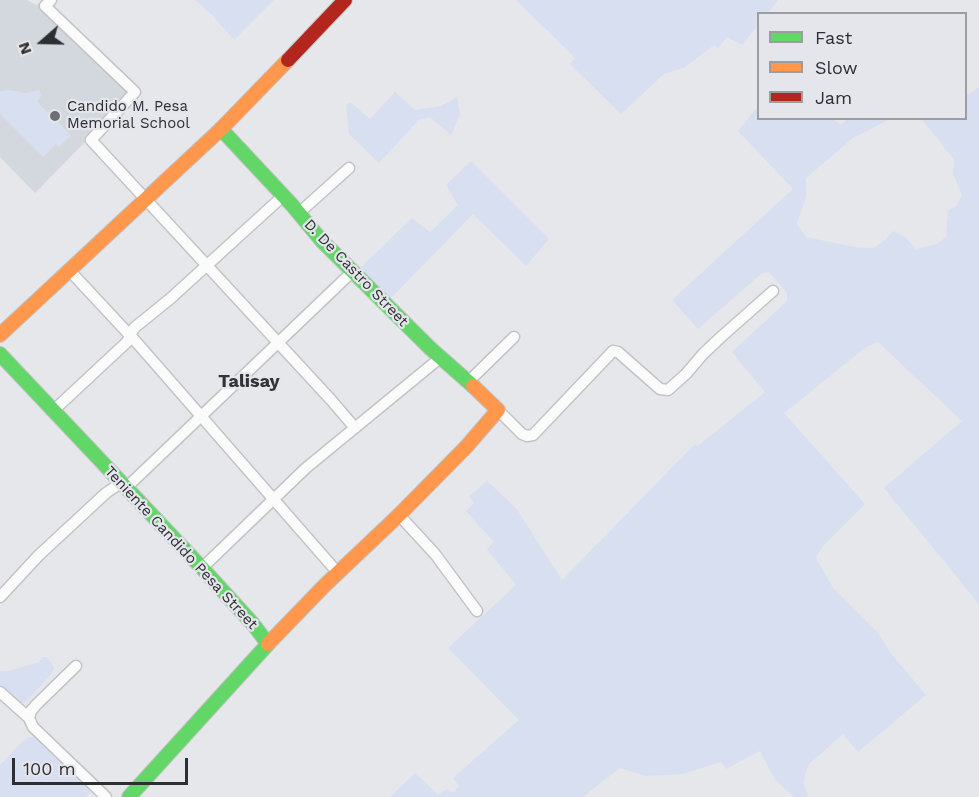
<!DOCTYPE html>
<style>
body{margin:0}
#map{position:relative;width:979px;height:797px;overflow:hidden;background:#e6e7ea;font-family:"Work Sans",sans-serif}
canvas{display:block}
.legend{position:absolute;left:757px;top:12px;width:210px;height:108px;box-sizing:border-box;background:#e4e6ec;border:2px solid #9b9da1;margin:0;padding:8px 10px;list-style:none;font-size:18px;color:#2e2f31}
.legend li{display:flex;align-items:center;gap:12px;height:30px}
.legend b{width:30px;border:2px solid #9b9da1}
.north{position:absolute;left:12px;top:12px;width:60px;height:60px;-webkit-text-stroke:4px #e4e6ec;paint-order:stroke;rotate:250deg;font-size:16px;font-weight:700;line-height:24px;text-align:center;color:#2e2f31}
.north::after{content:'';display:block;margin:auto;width:21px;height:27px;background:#2e2f31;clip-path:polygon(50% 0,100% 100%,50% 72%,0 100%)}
.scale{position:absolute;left:12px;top:758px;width:176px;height:27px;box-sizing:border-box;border:3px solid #2e2f31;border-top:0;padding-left:8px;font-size:18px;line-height:21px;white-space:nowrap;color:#2e2f31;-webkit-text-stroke:4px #e4e6ec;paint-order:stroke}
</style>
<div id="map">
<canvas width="979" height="797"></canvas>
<ul class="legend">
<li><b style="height:8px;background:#63d668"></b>Fast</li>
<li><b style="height:8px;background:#ff974d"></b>Slow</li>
<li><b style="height:8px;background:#b3261e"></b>Jam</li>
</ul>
<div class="north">N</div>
<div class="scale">100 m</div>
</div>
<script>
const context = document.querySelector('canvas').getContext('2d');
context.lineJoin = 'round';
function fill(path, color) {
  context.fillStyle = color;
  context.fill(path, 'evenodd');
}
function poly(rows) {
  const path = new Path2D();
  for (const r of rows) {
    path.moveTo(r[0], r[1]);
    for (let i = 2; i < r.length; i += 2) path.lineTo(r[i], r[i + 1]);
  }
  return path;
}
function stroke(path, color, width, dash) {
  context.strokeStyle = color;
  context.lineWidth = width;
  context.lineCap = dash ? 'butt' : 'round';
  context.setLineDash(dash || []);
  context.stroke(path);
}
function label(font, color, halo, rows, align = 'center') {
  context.font = font + ' "Work Sans",sans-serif';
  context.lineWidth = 4.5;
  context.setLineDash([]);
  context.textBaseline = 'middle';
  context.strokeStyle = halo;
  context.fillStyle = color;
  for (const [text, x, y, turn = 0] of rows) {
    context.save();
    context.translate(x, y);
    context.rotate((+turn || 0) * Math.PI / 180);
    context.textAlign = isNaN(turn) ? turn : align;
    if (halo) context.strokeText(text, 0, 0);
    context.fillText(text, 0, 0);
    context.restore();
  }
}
const built = poly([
 [0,0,27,0,36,5,43,1,130,90,86,141,35,193,0,157]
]);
const green = poly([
 [195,0,274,0,234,40,211,14],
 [516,0,778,0,768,13,758,14,758,25,742,45,727,37,718,48,714,45,684,68,664,74,621,114,570,64,575,58],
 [979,87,979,604,884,488,962,421,878,342,866,347,784,413,865,504,823,546,816,558,833,588,879,634,889,651,926,695,858,752,843,734,809,764,805,774,804,784,808,797,794,797,775,780,760,751,726,769,721,762,683,774,646,776,620,768,583,797,390,797,415,773,438,795,447,789,453,793,459,786,453,778,519,720,448,648,516,585,487,549,494,542,466,511,474,503,469,496,487,481,516,508,562,580,695,444,698,446,765,392,732,352,787,301,787,293,769,272,762,273,698,329,672,300,793,189,738,131,758,106,758,118,833,119,841,125,847,119,890,119,853,138,806,178,806,197,797,224,806,237,853,247,874,248,885,240,893,231,905,237,916,249,937,244,946,237,948,211,957,205,962,195,953,174,954,160,922,119,966,118,966,93,969,94],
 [10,90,25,93,39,90,42,95,37,102,71,135,59,147,56,144,43,157,0,114,0,91],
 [395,92,415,110,441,106,457,97,460,115,451,135,430,117,419,120,379,163,349,134,346,105,350,102,370,119],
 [471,161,549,239,526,266,473,214,389,300,358,270,412,218,430,232,458,205,446,185],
 [42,657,47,657,54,667,53,672,30,698,23,703,19,702,0,684,0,671,9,671,39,662],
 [29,737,36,737,93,790,86,797,0,797,0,765,21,743]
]);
const street = poly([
 [51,0,45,6,135,92,91,140,332,401,355,428],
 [299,213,349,168],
 [70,271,138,344,338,573],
 [468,382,514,337],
 [54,410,127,342,134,328,171,298,283,196],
 [498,410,522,434,527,436,533,435,613,351,618,352,660,389,668,390,686,374,703,354,721,337,773,291],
 [127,487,352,272],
 [399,515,435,554,477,611],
 [202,568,306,468,440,358],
 [0,597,38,556,106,493,122,482],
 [76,666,36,705,31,711,29,718,33,727,106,797],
 [0,692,29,718]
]);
const fast = poly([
 [221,129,292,205,322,241,431,349,473,386],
 [0,354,202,568,253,624,268,644,129,797]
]);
const slow = poly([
 [0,335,221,129,288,60],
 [268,644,325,585,399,515,467,446,498,410,473,386]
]);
const jam = poly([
 [288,60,345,0]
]);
const markers = [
 [55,116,6,"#6e6f72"]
];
const poiNames = [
 ["Candido M. Pesa",67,107],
 ["Memorial School",67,124]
];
const streetNames = [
 ["D. De Castro Street",356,273,46],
 ["Teniente Candido Pesa Street",181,548,47]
];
const quarterNames = [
 ["Talisay",249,382]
];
fill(built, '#d3d7de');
fill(green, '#d7dff0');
stroke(street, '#c3c4c6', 13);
stroke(fast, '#c3c4c6', 16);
stroke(slow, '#c3c4c6', 16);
stroke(jam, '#c3c4c6', 16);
stroke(street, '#fbfbfc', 10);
stroke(fast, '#63d668', 14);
stroke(slow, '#ff974d', 14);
stroke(jam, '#b3261e', 14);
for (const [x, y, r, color] of markers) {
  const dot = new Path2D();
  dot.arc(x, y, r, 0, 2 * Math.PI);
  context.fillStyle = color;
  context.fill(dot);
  stroke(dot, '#e4e6ec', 2);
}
label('15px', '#2e2f31', '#e4e6ec', poiNames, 'left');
label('15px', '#2e2f31', '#e4e6ec', streetNames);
label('bold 18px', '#313338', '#e4e6ec', quarterNames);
</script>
